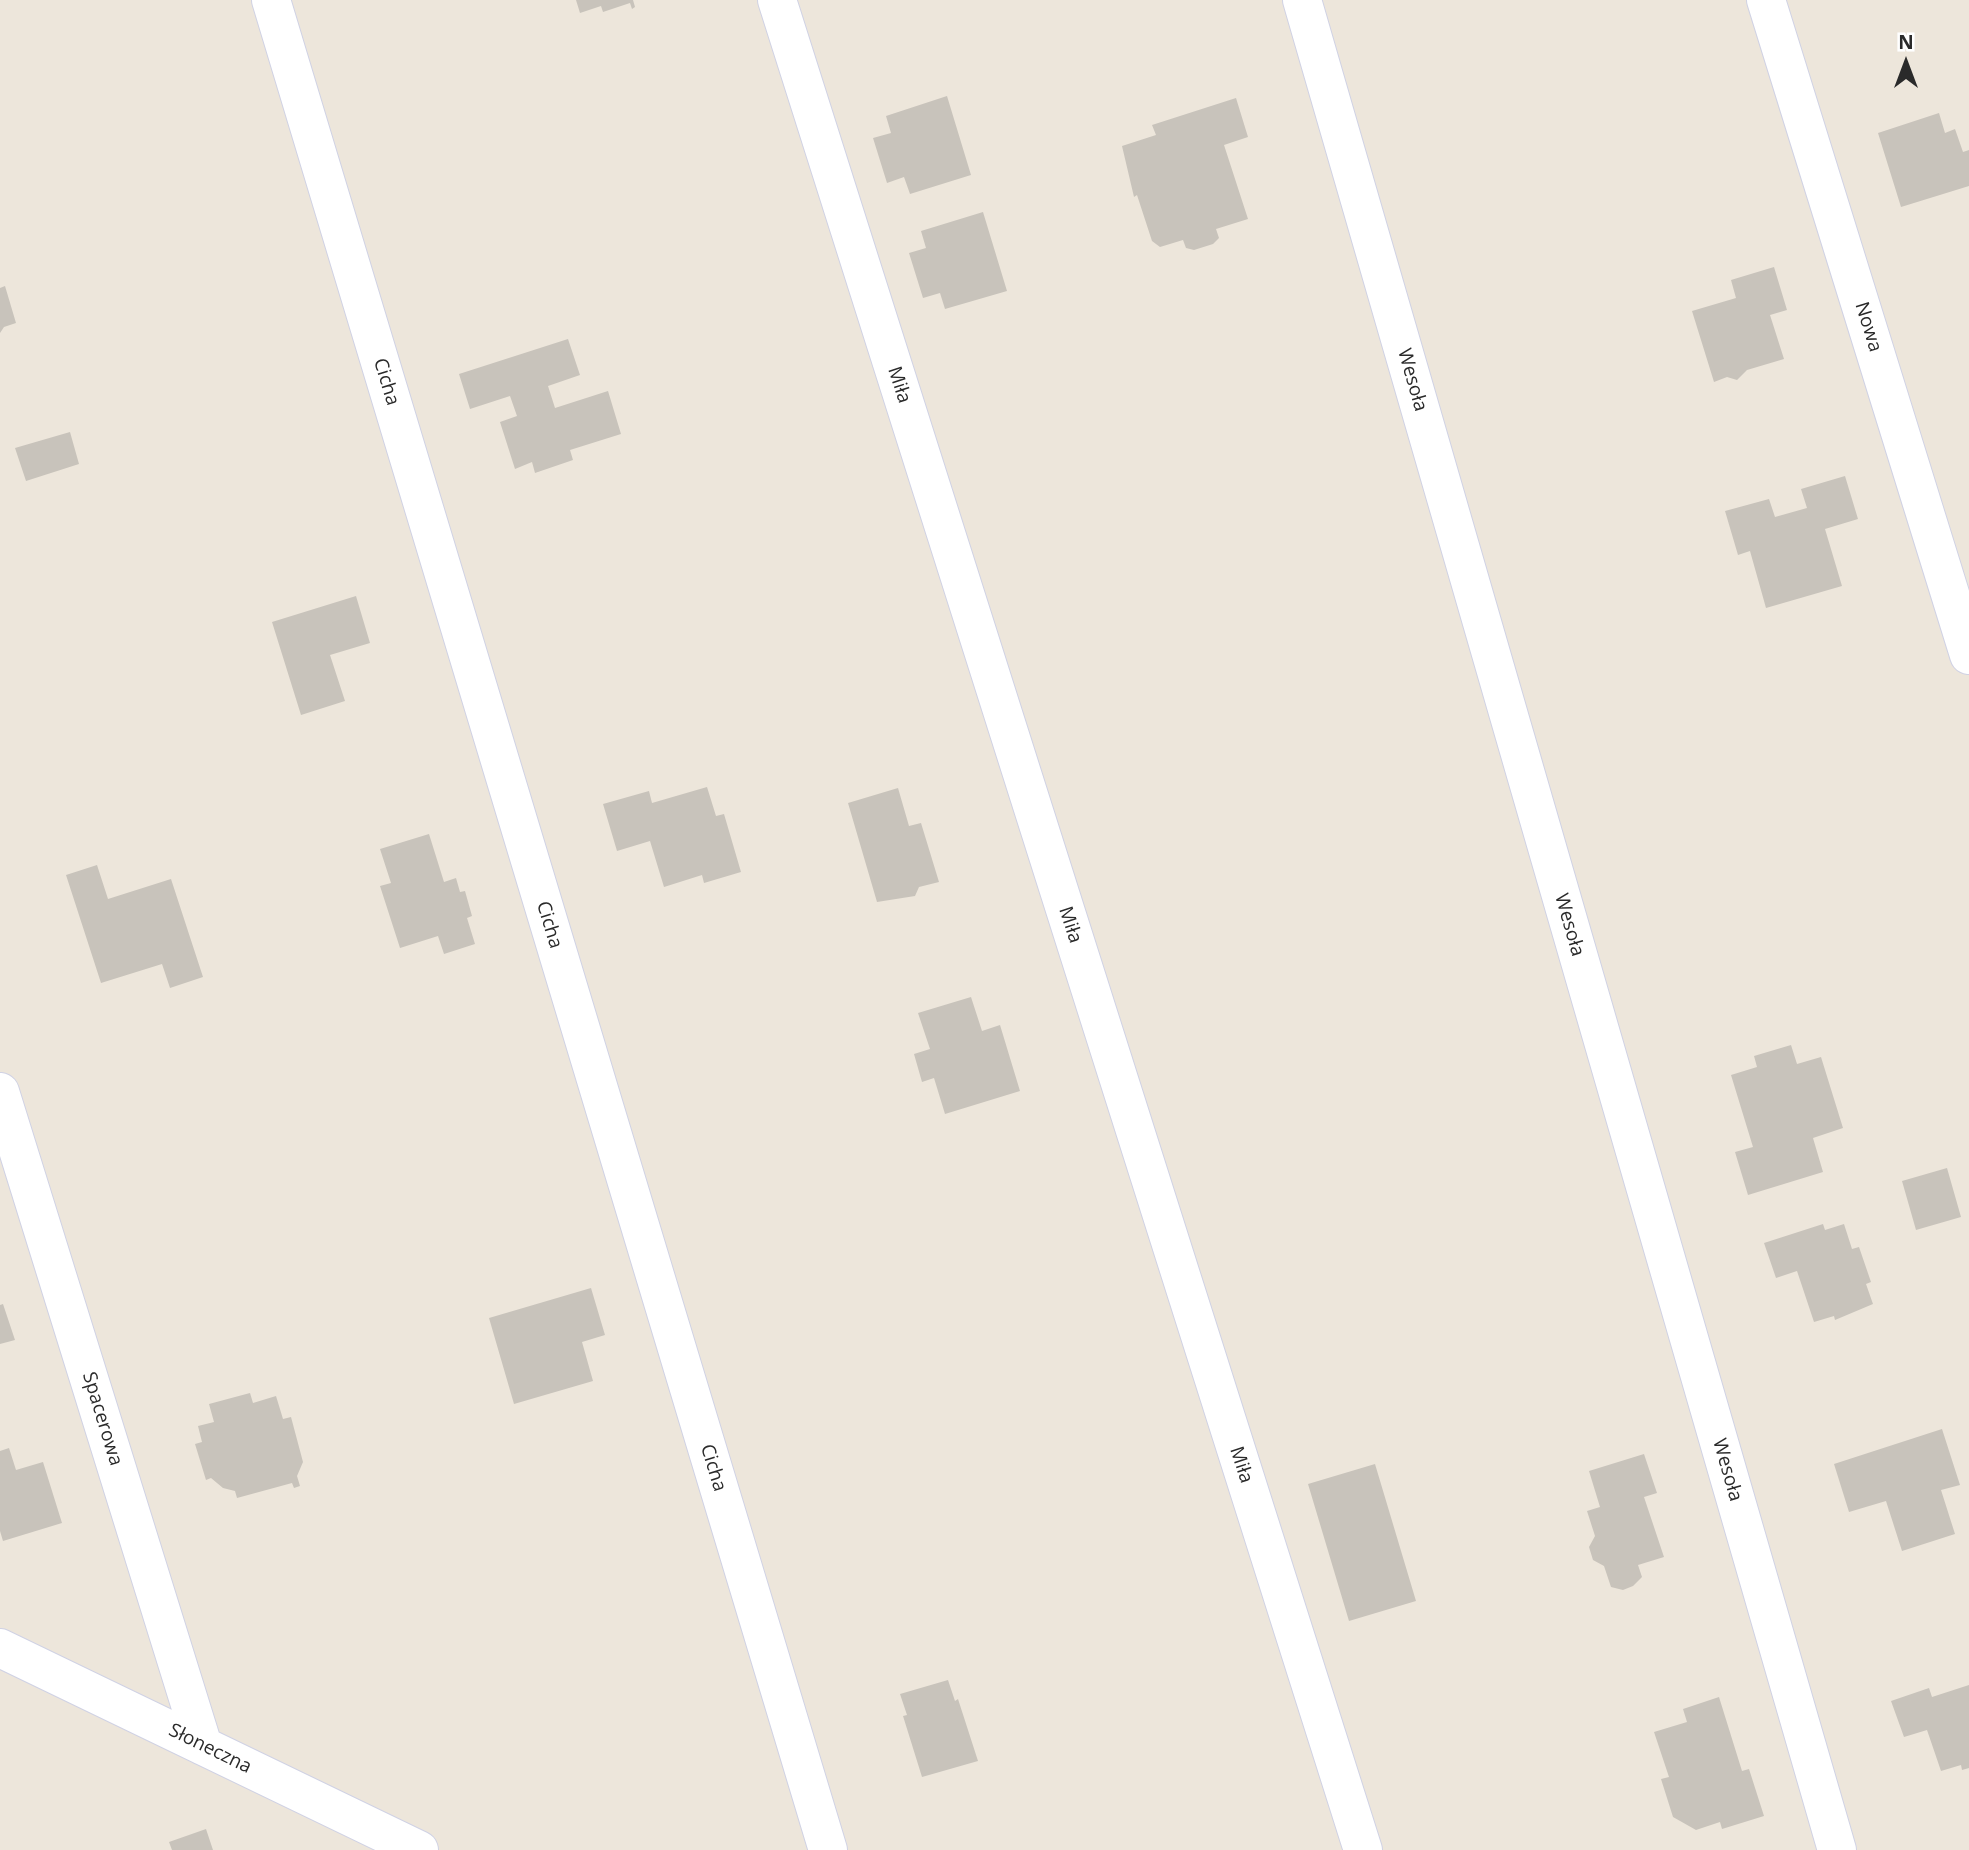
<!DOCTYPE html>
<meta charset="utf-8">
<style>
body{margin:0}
#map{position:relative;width:1969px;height:1850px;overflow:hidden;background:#ede6db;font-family:"Open Sans",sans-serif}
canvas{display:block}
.north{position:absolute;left:1871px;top:28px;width:70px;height:70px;-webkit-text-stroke:5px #fff;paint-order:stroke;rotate:0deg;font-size:19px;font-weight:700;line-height:28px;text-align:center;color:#2a2a2a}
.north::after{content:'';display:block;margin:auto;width:24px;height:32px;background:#2a2a2a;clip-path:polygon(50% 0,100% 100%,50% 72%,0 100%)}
</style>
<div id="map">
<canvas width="1969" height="1850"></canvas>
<div class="north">N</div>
</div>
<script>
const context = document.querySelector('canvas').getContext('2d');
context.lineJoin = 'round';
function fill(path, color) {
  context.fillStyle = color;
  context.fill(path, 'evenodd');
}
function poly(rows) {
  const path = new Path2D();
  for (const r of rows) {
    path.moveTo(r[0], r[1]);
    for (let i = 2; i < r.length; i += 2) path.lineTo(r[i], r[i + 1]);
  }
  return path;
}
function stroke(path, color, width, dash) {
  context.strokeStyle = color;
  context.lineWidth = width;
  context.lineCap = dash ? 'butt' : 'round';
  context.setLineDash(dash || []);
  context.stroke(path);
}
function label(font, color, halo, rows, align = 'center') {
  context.font = font + ' "Open Sans",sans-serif';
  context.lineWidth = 5;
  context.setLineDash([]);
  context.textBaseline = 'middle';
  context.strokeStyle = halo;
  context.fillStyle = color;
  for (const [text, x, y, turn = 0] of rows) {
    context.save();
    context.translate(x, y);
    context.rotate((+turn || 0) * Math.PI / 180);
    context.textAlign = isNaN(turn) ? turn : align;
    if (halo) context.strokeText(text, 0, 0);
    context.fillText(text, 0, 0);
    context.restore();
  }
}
const building = poly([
 [576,0,633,0,635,7,632,9,630,3,603,12,601,6,580,13],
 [947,96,971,175,910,194,904,177,887,183,873,138,891,133,886,116],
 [1236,98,1248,137,1224,145,1248,219,1216,229,1219,238,1213,244,1194,250,1186,248,1183,240,1160,247,1152,241,1137,195,1134,197,1122,146,1156,135,1152,125],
 [1939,113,1945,133,1955,129,1963,152,1969,150,1969,186,1901,207,1878,133],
 [983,212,1007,291,945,309,940,293,923,298,909,253,926,248,921,231],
 [1774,267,1787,310,1770,315,1784,359,1747,370,1737,380,1727,377,1714,382,1692,311,1736,298,1731,280],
 [5,286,16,323,4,327,0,333,0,288],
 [568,339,580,375,548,386,555,408,608,391,621,434,570,450,573,460,535,473,532,462,515,469,500,422,517,416,510,396,470,409,459,374],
 [70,432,79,464,26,481,15,448],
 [1845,476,1858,519,1825,529,1842,586,1766,608,1750,551,1738,555,1725,511,1769,499,1775,517,1807,508,1801,489],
 [356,596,370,643,330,655,345,701,301,715,272,622],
 [707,787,716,816,724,814,741,872,704,883,702,875,664,887,650,841,617,851,603,804,649,791,652,803],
 [898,788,909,826,921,823,939,882,919,887,915,896,877,902,848,803],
 [429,834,444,882,456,878,460,892,465,891,472,916,467,918,475,944,444,954,438,936,400,948,380,886,391,883,380,849],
 [97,865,108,899,171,879,203,977,170,988,162,964,101,983,66,875],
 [971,997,982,1031,1000,1025,1020,1091,945,1114,934,1078,922,1082,914,1054,930,1049,918,1013],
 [1791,1045,1797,1064,1821,1057,1843,1128,1813,1138,1823,1172,1748,1195,1735,1152,1753,1147,1731,1075,1757,1067,1754,1056],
 [1947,1168,1961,1217,1916,1230,1902,1181],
 [1823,1224,1825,1230,1844,1224,1852,1249,1859,1247,1871,1282,1866,1284,1873,1304,1835,1320,1834,1316,1814,1322,1797,1271,1776,1278,1764,1243],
 [591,1288,605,1335,582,1342,593,1381,514,1404,489,1318],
 [3,1304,15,1340,0,1344,0,1305],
 [250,1393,253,1403,276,1396,283,1419,291,1417,303,1462,297,1476,300,1486,294,1488,292,1483,237,1498,235,1491,223,1488,211,1478,206,1480,195,1444,202,1442,198,1426,214,1422,209,1404],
 [1942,1429,1960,1485,1941,1490,1955,1534,1902,1551,1886,1501,1849,1512,1834,1464],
 [9,1448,16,1470,43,1462,62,1523,3,1541,0,1531,0,1451],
 [1644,1454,1657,1493,1644,1497,1664,1557,1638,1565,1642,1577,1633,1586,1623,1590,1611,1587,1604,1566,1593,1560,1589,1547,1595,1536,1587,1511,1600,1507,1589,1471],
 [1375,1464,1416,1601,1349,1621,1308,1484],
 [948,1680,955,1701,958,1699,978,1761,922,1777,903,1716,907,1715,900,1694],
 [1969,1685,1969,1768,1962,1770,1961,1765,1941,1771,1927,1730,1904,1737,1891,1701,1929,1688,1932,1697],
 [1719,1697,1742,1771,1749,1769,1764,1816,1722,1829,1720,1822,1696,1830,1673,1817,1661,1779,1669,1777,1654,1732,1687,1722,1683,1709],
 [206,1829,213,1850,172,1850,169,1842]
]);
const minor = poly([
 [271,0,828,1850],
 [777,0,1363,1850],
 [1302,0,1837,1850],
 [1766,0,1969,655],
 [0,1092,203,1746],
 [0,1648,419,1850]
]);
const streetNames = [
 ["Nowa",1868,327,73],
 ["Wesoła",1412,380,74],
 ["Cicha",386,382,73],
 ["Miła",899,385,72],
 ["Cicha",549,925,73],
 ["Miła",1070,925,72],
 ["Wesoła",1569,925,74],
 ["Spacerowa",102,1419,73],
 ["Miła",1241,1465,72],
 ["Cicha",713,1468,73],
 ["Wesoła",1727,1470,74],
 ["Słoneczna",210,1749,26]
];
fill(building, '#c8c3bb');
stroke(minor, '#d0d2e4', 40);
stroke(minor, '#fff', 38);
label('19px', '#2a2a2a', '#fff', streetNames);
</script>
